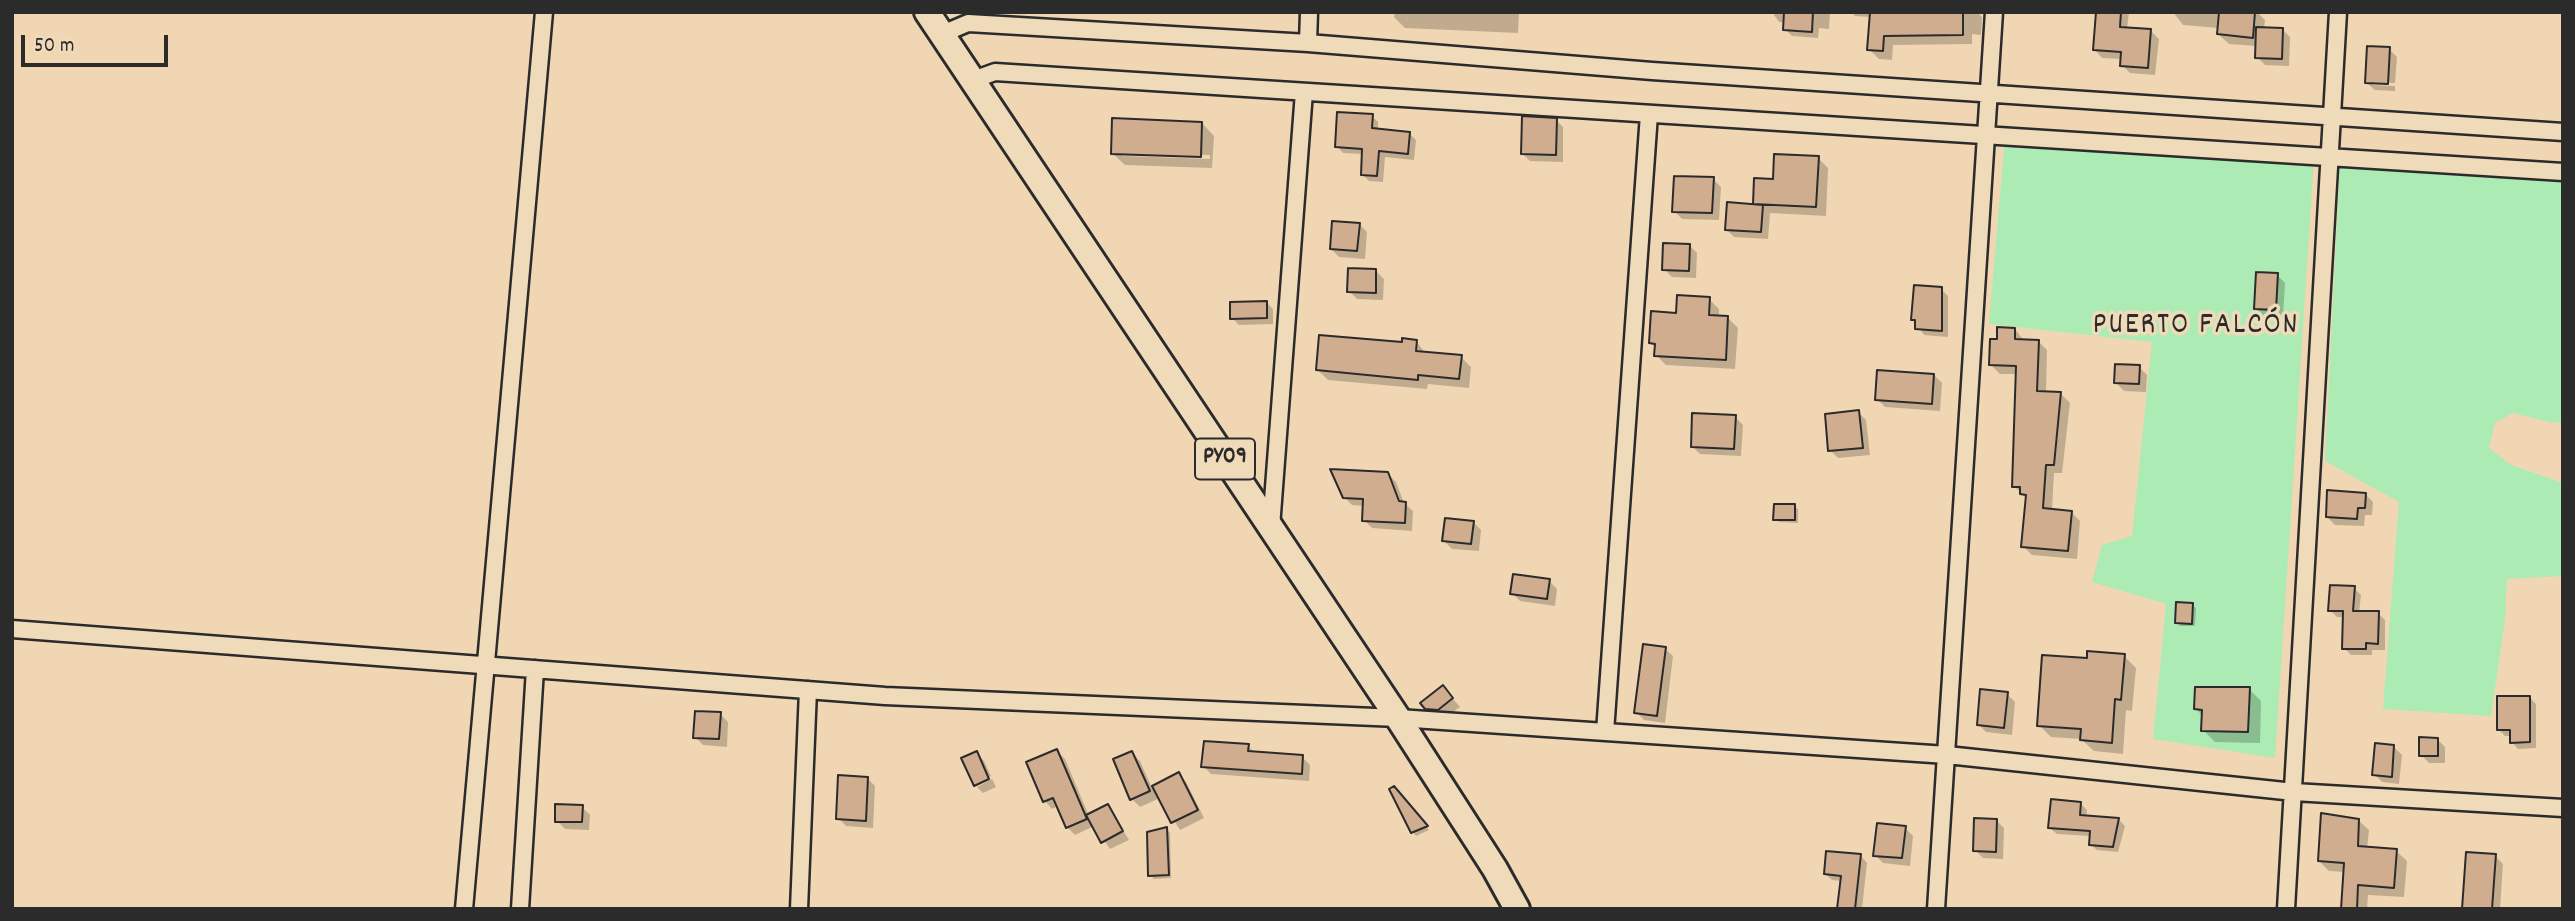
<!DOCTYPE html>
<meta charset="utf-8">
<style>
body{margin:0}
#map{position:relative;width:2575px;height:921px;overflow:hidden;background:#f1d6b3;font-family:Dekko,sans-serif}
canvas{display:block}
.frame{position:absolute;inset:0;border:14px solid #2b2b2b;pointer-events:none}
.scale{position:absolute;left:21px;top:35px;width:147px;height:32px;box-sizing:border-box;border:4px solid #2b2b2b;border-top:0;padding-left:9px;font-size:21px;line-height:24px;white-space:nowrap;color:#2b2b2b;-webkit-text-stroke:5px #efdbb9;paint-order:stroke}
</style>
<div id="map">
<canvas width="2575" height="921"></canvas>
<div class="frame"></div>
<div class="scale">50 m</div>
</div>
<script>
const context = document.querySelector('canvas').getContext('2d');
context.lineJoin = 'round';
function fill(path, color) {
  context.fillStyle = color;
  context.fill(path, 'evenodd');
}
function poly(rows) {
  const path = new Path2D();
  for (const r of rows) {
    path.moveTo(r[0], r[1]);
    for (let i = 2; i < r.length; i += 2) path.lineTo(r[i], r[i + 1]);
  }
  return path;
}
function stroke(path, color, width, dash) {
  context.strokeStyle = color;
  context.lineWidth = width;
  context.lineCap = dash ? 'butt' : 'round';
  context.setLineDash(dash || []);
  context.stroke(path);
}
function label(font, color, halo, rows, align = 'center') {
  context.font = font + ' Dekko,sans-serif';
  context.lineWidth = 7;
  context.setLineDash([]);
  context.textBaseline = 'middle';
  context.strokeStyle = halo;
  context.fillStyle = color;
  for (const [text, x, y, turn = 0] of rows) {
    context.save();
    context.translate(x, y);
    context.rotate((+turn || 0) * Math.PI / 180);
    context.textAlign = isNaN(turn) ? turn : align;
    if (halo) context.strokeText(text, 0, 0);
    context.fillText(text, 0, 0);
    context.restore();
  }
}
const green = poly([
 [2005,137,2314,158,2275,758,2153,739,2166,604,2092,582,2102,545,2132,536,2152,342,1989,324],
 [2340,161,2563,175,2563,422,2553,423,2513,413,2495,423,2489,448,2511,465,2563,483,2563,576,2507,579,2505,619,2491,716,2383,709,2399,502,2325,461]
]);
const shadow = poly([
 [1395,12,1519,12,1518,33,1405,28,1394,17],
 [1772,12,1830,12,1829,29,1819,28,1818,38,1792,36,1785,29,1785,22,1779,22],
 [1851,12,1977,12,1982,17,1981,35,1972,34,1972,44,1893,45,1892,60,1879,59,1869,49,1871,17,1855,16],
 [2098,12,2129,12,2127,29,2151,31,2159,39,2155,75,2130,73,2122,65,2123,59,2102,58,2095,50],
 [2173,12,2257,12,2265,20,2264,29,2282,29,2290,37,2289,66,2265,65,2257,57,2257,46,2229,44,2218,34,2219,28,2183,25],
 [2389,49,2397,57,2395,83,2373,82,2373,85,2395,86,2395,91,2375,90,2367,83],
 [1372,116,1378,122,1378,130,1409,133,1416,140,1414,160,1385,157,1383,182,1369,181,1363,175,1364,154,1343,153,1337,146],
 [1556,120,1563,127,1563,162,1530,161,1523,154],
 [1202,123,1214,136,1212,168,1125,165,1112,153],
 [1123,152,1210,155,1210,159,1123,156],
 [1818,158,1828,168,1826,216,1770,213,1768,239,1734,237,1726,229,1758,206,1755,203,1775,181],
 [1713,179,1721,187,1719,220,1682,219,1674,211],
 [1359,224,1367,232,1365,259,1339,257,1331,249],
 [1689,245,1697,253,1696,278,1672,277,1664,269],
 [1376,271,1384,279,1383,300,1357,299,1349,291],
 [2277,275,2285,283,2283,317,2264,316,2256,308],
 [1941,289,1948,296,1948,337,1924,335,1913,319],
 [1709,299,1719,309,1719,317,1728,318,1738,328,1735,369,1666,365,1656,355,1657,349,1651,343,1677,315],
 [1266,302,1273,309,1273,324,1239,325,1232,318],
 [2015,329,2024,341,2038,341,2047,350,2046,393,2061,394,2070,403,2062,473,2054,473,2052,510,2071,512,2080,521,2077,559,2032,555,2023,546,2027,499,2014,486,2017,374,2000,374,1991,365,1999,341],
 [1416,341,1426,354,1461,357,1471,367,1469,388,1428,384,1427,389,1328,380,1318,370],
 [2139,367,2147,375,2146,392,2124,391,2116,383],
 [1934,375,1942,383,1940,411,1885,407,1877,399],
 [1858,412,1866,420,1870,455,1838,458,1830,450],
 [1735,417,1743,425,1741,456,1700,454,1692,446],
 [1388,474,1396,482,1404,503,1413,511,1412,531,1372,528,1364,520,1365,506,1352,505,1344,497],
 [2365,494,2373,502,2372,515,2365,515,2364,526,2335,525,2327,517],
 [1794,506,1798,509,1798,523,1779,522,1775,519],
 [1473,522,1481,530,1479,551,1452,549,1444,541],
 [1549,581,1557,589,1555,606,1520,601,1512,593],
 [2354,588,2361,595,2359,613,2378,613,2385,620,2385,650,2372,650,2372,655,2351,655,2344,648,2345,617,2337,617,2330,610],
 [2192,605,2196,608,2195,626,2180,626,2177,622],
 [1665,649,1673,656,1665,723,1644,720,1636,712],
 [2124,656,2136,668,2132,711,2126,710,2123,754,2094,751,2081,739,2051,737,2039,725,2088,660],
 [1443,687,1460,707,1446,717,1435,717,1427,708],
 [2249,689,2261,701,2260,743,2215,742,2203,730,2203,716,2196,709],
 [2007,694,2015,702,2012,735,1986,732,1978,724],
 [2529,697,2536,704,2536,748,2518,749,2512,742,2512,736,2505,736,2499,730],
 [720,714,728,722,727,747,703,745,695,737],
 [2437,739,2445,747,2445,763,2429,763,2421,755],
 [1248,746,1256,754,1302,757,1310,765,1309,781,1211,774,1203,766],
 [2394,747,2402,755,2399,784,2382,782,2374,774],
 [1057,751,1065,759,1089,816,1108,806,1129,840,1110,849,1094,826,1075,835,1067,827,1058,806,1052,809,1045,801],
 [976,753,984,761,991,776,976,783,976,786,975,785],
 [1132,753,1140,761,1152,788,1178,775,1186,782,1204,818,1180,830,1160,798,1140,807,1132,799],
 [867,778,875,786,873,828,846,826,838,818],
 [992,779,996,787,983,793,977,787],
 [1397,792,1429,830,1416,836,1413,832],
 [2080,803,2087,810,2086,818,2119,820,2125,826,2118,852,2097,850,2090,844,2091,836,2057,834,2050,828],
 [582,807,590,815,589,830,565,829,557,821],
 [1996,820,2004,828,2003,859,1983,858,1975,850],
 [2358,820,2369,830,2367,849,2396,851,2407,861,2404,897,2368,895,2367,909,2343,909,2346,872,2329,871,2319,861],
 [1905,828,1913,836,1910,866,1883,863,1875,855],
 [1167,829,1170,833,1171,878,1154,879,1150,875],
 [1861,856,1867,863,1862,909,1839,909,1842,881,1832,880,1825,874],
 [2495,856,2503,864,2500,909,2463,909]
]);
const building = poly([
 [1784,12,1813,12,1812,32,1783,30,1784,12],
 [1870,12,1963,12,1963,35,1884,36,1883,51,1867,50,1870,12],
 [2096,12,2121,12,2120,27,2151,29,2148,68,2120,66,2121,52,2093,50,2096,12],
 [2219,12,2255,12,2253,38,2217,34,2219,12],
 [2256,27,2283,28,2282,59,2255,58,2256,27],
 [2367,46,2390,47,2388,84,2365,83,2367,46],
 [1337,112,1373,114,1372,128,1410,132,1408,154,1379,151,1377,176,1361,175,1362,149,1335,147,1337,112],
 [1522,116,1557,118,1556,155,1521,154,1522,116],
 [1112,118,1202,122,1201,157,1111,154,1112,118],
 [1774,154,1819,156,1816,207,1753,204,1754,178,1773,179,1774,154],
 [1674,176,1714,177,1712,213,1672,212,1674,176],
 [1727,202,1763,205,1761,232,1725,230,1727,202],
 [1332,221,1360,223,1357,251,1330,249,1332,221],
 [1663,243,1690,244,1689,271,1662,270,1663,243],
 [1348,268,1376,269,1376,293,1347,292,1348,268],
 [2256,272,2278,273,2276,310,2254,309,2256,272],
 [1914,285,1942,287,1942,331,1915,329,1915,320,1911,320,1914,285],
 [1677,295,1710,297,1709,315,1728,316,1726,360,1654,356,1655,344,1649,343,1651,311,1676,313,1677,295],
 [1267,301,1267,318,1230,319,1230,302,1267,301],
 [1997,327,2015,328,2015,339,2039,340,2037,391,2061,392,2054,465,2046,465,2043,508,2072,511,2068,551,2021,547,2026,495,2020,494,2020,487,2012,487,2016,366,1989,365,1990,339,1997,339,1997,327],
 [1319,335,1402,342,1402,338,1417,340,1416,351,1462,355,1459,379,1418,375,1418,380,1316,370,1319,335],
 [2115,364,2140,365,2139,384,2114,383,2115,364],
 [1877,370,1934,374,1932,404,1875,400,1877,370],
 [1859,410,1863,448,1828,451,1825,414,1859,410],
 [1692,413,1736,415,1734,449,1691,447,1692,413],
 [1330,469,1388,472,1399,501,1406,502,1405,523,1362,521,1363,499,1343,498,1330,469],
 [2327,490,2366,493,2365,508,2358,508,2357,519,2326,517,2327,490],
 [1774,504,1795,504,1795,520,1773,520,1774,504],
 [1445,518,1474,521,1471,544,1442,541,1445,518],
 [1513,574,1550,579,1547,599,1510,594,1513,574],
 [2330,585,2355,586,2353,611,2379,611,2378,644,2366,643,2366,649,2342,649,2343,611,2328,611,2330,585],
 [2176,602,2193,603,2192,624,2175,623,2176,602],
 [1643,644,1666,647,1657,716,1634,713,1643,644],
 [2087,651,2125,654,2121,700,2115,699,2112,743,2080,740,2081,729,2037,726,2042,655,2087,658,2087,651],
 [1443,685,1453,698,1438,710,1425,709,1420,703,1443,685],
 [2195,687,2250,687,2248,732,2201,731,2202,710,2194,709,2195,687],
 [1980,689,2008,692,2004,728,1977,725,1980,689],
 [2497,696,2530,696,2530,742,2510,743,2510,730,2497,730,2497,696],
 [695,711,721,712,719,739,693,738,695,711],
 [2419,737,2438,738,2438,756,2419,756,2419,737],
 [1204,741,1249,744,1248,751,1303,755,1302,774,1201,767,1204,741],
 [2375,743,2394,745,2392,777,2372,775,2375,743],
 [1057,749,1087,819,1066,828,1053,798,1043,802,1026,762,1057,749],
 [977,751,989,779,974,786,961,758,977,751],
 [1132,751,1150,791,1130,800,1113,759,1132,751],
 [1179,772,1198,810,1171,823,1152,786,1179,772],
 [838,775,868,777,866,821,836,819,838,775],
 [1394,786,1428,826,1411,833,1389,789,1394,786],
 [2051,799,2081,802,2080,815,2119,818,2113,847,2089,845,2090,831,2048,828,2051,799],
 [555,804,583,805,582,822,555,822,555,804],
 [1108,804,1123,831,1101,843,1086,815,1108,804],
 [2321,813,2359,819,2358,846,2397,849,2394,888,2358,885,2357,909,2341,909,2344,863,2318,861,2321,813],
 [1974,818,1997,819,1996,852,1973,851,1974,818],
 [1877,823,1906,826,1902,858,1873,856,1877,823],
 [1167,827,1169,875,1148,876,1147,832,1167,827],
 [1826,851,1861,854,1855,909,1837,909,1841,876,1824,874,1826,851],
 [2466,852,2496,854,2492,909,2462,909,2466,852]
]);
const minor = poly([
 [942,34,968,23,1308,43,1652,71,2563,132],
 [1308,43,1309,12],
 [973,80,995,72,2563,172],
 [1271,527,1304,92],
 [12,629,885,696,1398,718,1947,755,2294,792,2563,808],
 [1605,732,1649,114],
 [464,909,544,12],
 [520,909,535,669],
 [799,909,808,690],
 [1936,909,1994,12],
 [2286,909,2338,12]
]);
const trunk = poly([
 [927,12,1398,718,1495,869,1517,909]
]);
const shields = [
 [1225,459,60]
];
const shieldNames = [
 ["PY09",1225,459]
];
const quarterNames = [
 ["PUERTO FALCÓN",2196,328]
];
fill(green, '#acebb3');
fill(shadow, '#0003');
fill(building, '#d1ad8f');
stroke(building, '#2b2b2b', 2);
stroke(minor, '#2b2b2b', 21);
stroke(trunk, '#2b2b2b', 30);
stroke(minor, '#efdbb9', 16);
stroke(trunk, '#efdbb9', 24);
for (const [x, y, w] of shields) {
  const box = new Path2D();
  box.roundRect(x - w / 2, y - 20.5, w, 41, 5);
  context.fillStyle = '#efdbb9';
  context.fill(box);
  stroke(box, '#2b2b2b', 2);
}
label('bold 24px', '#2b2b2b', null, shieldNames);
context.letterSpacing = '2px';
label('30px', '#2b2b2b', '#efdbb9', quarterNames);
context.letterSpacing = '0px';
</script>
